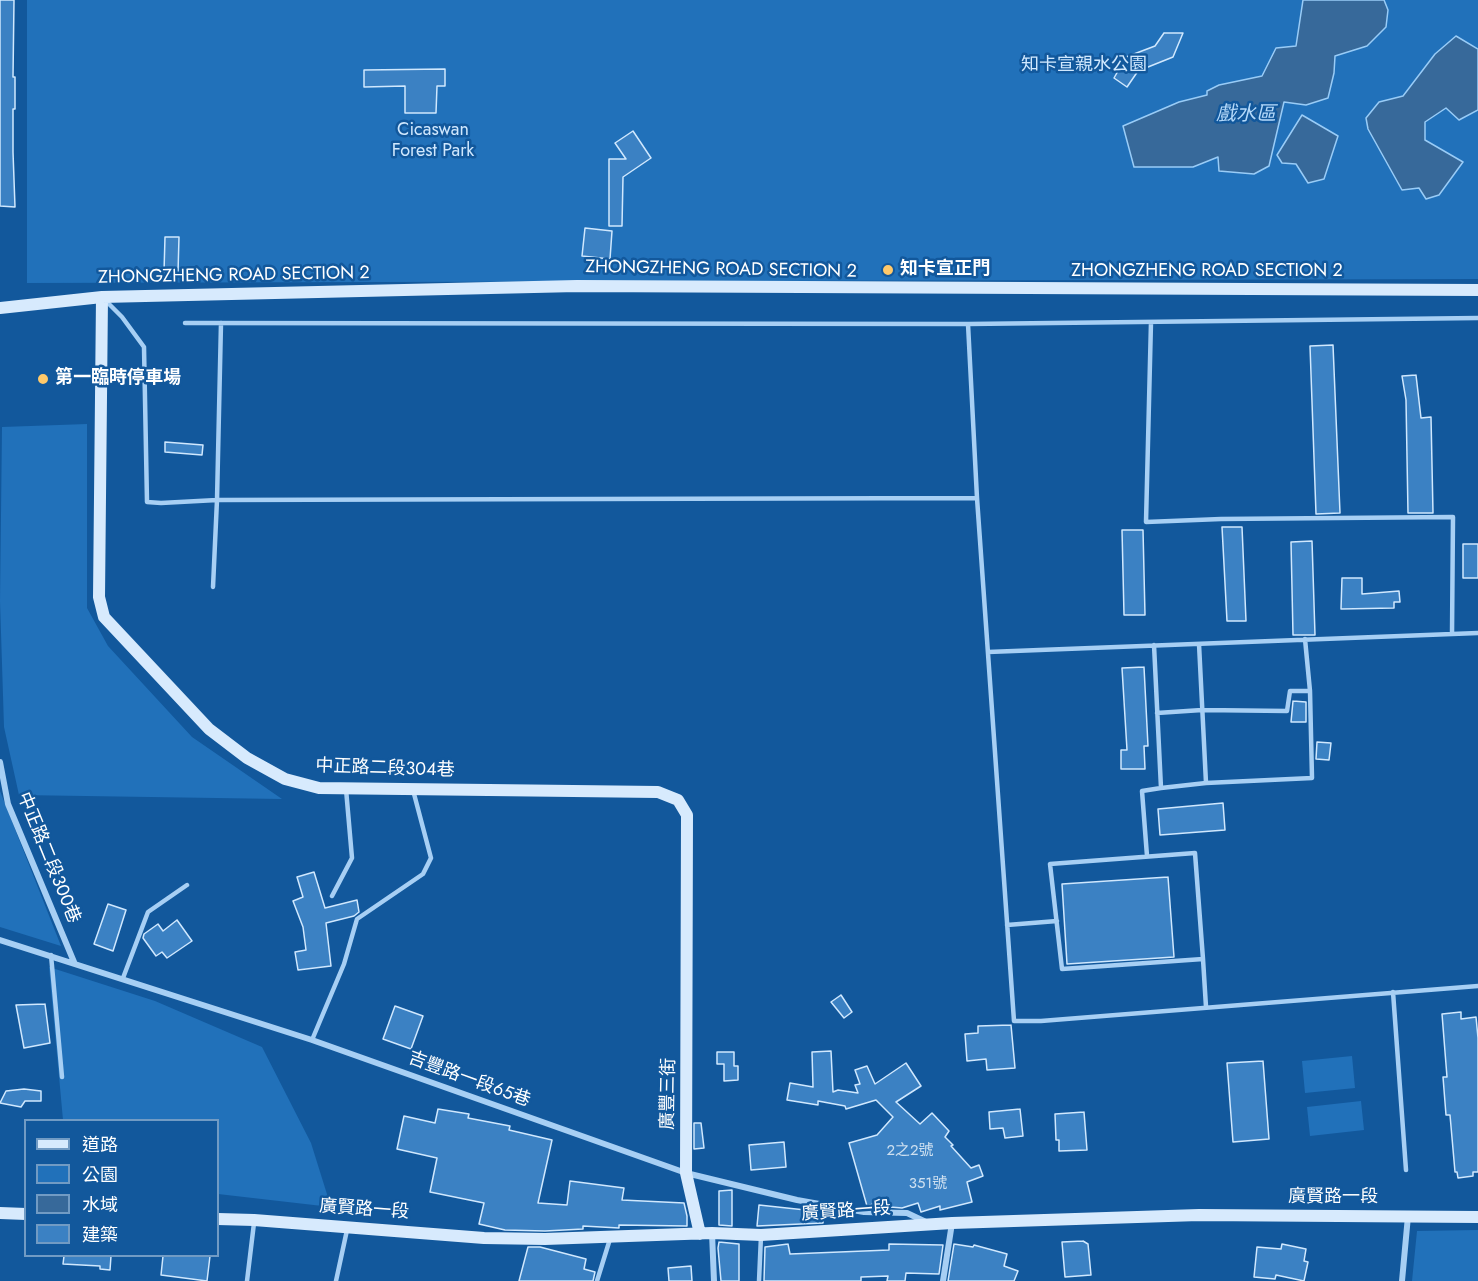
<!DOCTYPE html>
<meta charset="utf-8">
<style>
body{margin:0}
#map{position:relative;width:1478px;height:1281px;overflow:hidden;background:#12589c;font-family:Jost,"Noto Sans TC",sans-serif}
canvas{display:block}
.legend{position:absolute;left:24px;top:1119px;width:195px;height:138px;box-sizing:border-box;background:#12589c;border:2px solid #719bc4;margin:0;padding:8px 10px;list-style:none;font-size:18px;color:#fff}
.legend li{display:flex;align-items:center;gap:12px;height:30px}
.legend b{width:30px;border:2px solid #719bc4}
</style>
<div id="map">
<canvas width="1478" height="1281"></canvas>
<ul class="legend">
<li><b style="height:8px;background:#d7eafd"></b>道路</li>
<li><b style="height:16px;background:#2171ba"></b>公園</li>
<li><b style="height:16px;background:#37699a"></b>水域</li>
<li><b style="height:16px;background:#3b81c3"></b>建築</li>
</ul>
</div>
<script>
const context = document.querySelector('canvas').getContext('2d');
context.lineJoin = 'round';
function fill(path, color) {
  context.fillStyle = color;
  context.fill(path, 'evenodd');
}
function poly(rows) {
  const path = new Path2D();
  for (const r of rows) {
    path.moveTo(r[0], r[1]);
    for (let i = 2; i < r.length; i += 2) path.lineTo(r[i], r[i + 1]);
  }
  return path;
}
function stroke(path, color, width, dash) {
  context.strokeStyle = color;
  context.lineWidth = width;
  context.lineCap = dash ? 'butt' : 'round';
  context.setLineDash(dash || []);
  context.stroke(path);
}
function label(font, color, halo, rows, align = 'center') {
  context.font = font + ' Jost,"Noto Sans TC",sans-serif';
  context.lineWidth = 5;
  context.setLineDash([]);
  context.textBaseline = 'middle';
  context.strokeStyle = halo;
  context.fillStyle = color;
  for (const [text, x, y, turn = 0] of rows) {
    context.save();
    context.translate(x, y);
    context.rotate((+turn || 0) * Math.PI / 180);
    context.textAlign = isNaN(turn) ? turn : align;
    if (halo) context.strokeText(text, 0, 0);
    context.fillText(text, 0, 0);
    context.restore();
  }
}
const green = poly([
 [27,0,1478,0,1478,279,27,283],
 [87,424,87,608,108,646,192,737,282,799,19,795,4,727,0,601,2,427],
 [0,791,61,946,0,927],
 [49,967,155,1001,262,1047,311,1143,331,1207,218,1194,218,1120,63,1120],
 [1352,1056,1355,1088,1305,1093,1302,1061],
 [1361,1101,1364,1130,1310,1136,1307,1107],
 [1478,1230,1478,1281,1412,1281,1417,1231]
]);
const water = poly([
 [1303,0,1384,0,1388,10,1386,27,1367,46,1335,56,1334,73,1328,98,1306,105,1284,102,1269,166,1254,174,1219,171,1218,157,1193,167,1134,167,1123,126,1179,102,1207,95,1207,91,1219,85,1262,76,1276,48,1296,46,1303,0],
 [1456,36,1478,49,1478,110,1459,120,1446,108,1425,122,1425,140,1463,162,1439,195,1426,199,1419,188,1402,190,1368,129,1366,118,1379,102,1403,96,1435,54,1456,36],
 [1302,115,1338,136,1324,179,1308,183,1296,164,1282,163,1277,155,1302,115]
]);
const building = poly([
 [0,0,14,0,13,77,15,77,15,109,13,109,13,152,15,207,0,206,0,0],
 [1164,33,1183,33,1173,57,1138,71,1127,87,1114,78,1126,57,1155,46,1164,33],
 [445,69,445,86,437,86,436,113,405,113,405,86,364,87,364,70,445,69],
 [633,131,651,158,623,177,622,226,609,226,609,159,626,159,615,143,633,131],
 [585,228,612,231,610,259,582,256,585,228],
 [165,237,179,237,178,273,164,272,165,237],
 [1333,345,1340,513,1316,514,1310,346,1333,345],
 [1416,375,1421,418,1431,417,1433,513,1408,513,1406,400,1402,376,1416,375],
 [165,442,203,445,202,455,165,452,165,442],
 [1222,527,1242,527,1246,621,1227,621,1222,527],
 [1122,530,1143,530,1145,615,1124,615,1122,530],
 [1312,541,1315,635,1293,635,1291,542,1312,541],
 [1463,544,1478,544,1478,578,1463,578,1463,544],
 [1342,578,1362,578,1362,594,1399,591,1400,602,1394,602,1394,608,1341,609,1342,578],
 [1144,667,1148,746,1144,746,1145,769,1121,769,1121,750,1127,750,1122,668,1144,667],
 [1293,701,1306,702,1306,722,1291,722,1293,701],
 [1317,742,1331,743,1329,760,1316,759,1317,742],
 [1223,803,1225,830,1160,835,1158,809,1223,803],
 [314,872,325,908,357,900,359,912,354,916,326,923,331,966,298,970,295,952,306,950,303,927,293,901,303,897,297,877,314,872],
 [1168,877,1174,957,1067,964,1062,884,1168,877],
 [108,904,126,910,113,951,94,944,108,904],
 [177,920,192,941,167,958,162,952,156,956,143,938,144,934,158,924,163,931,177,920],
 [841,995,852,1012,844,1018,831,1002,841,995],
 [45,1004,50,1043,24,1048,16,1005,45,1004],
 [395,1006,423,1016,411,1049,383,1039,395,1006],
 [1461,1012,1461,1019,1476,1017,1478,1038,1478,1172,1473,1172,1473,1176,1458,1178,1457,1172,1455,1172,1450,1115,1446,1115,1443,1077,1447,1077,1442,1014,1461,1012],
 [1011,1025,1015,1068,987,1070,986,1059,967,1061,965,1034,978,1033,978,1026,1011,1025],
 [831,1051,833,1092,838,1090,858,1093,855,1085,860,1084,855,1070,867,1066,875,1084,906,1063,921,1086,896,1102,920,1124,932,1113,949,1131,945,1137,953,1145,951,1146,971,1168,979,1165,983,1176,967,1182,972,1202,940,1210,940,1206,921,1212,918,1203,902,1208,890,1207,889,1205,881,1207,874,1207,873,1204,867,1206,849,1143,877,1135,893,1117,876,1100,846,1109,845,1106,818,1101,818,1105,787,1100,790,1083,813,1087,812,1052,831,1051],
 [717,1052,734,1052,734,1066,738,1066,738,1080,724,1081,724,1064,717,1064,717,1052],
 [1263,1061,1269,1139,1233,1142,1227,1063,1263,1061],
 [24,1089,41,1091,41,1101,25,1101,21,1107,0,1103,6,1091,24,1089],
 [438,1109,469,1114,468,1118,510,1126,509,1130,552,1140,538,1203,567,1205,570,1181,624,1188,622,1200,684,1203,687,1216,687,1226,619,1225,619,1228,583,1226,583,1229,545,1231,505,1230,479,1224,484,1203,430,1192,437,1158,397,1149,404,1116,435,1123,438,1109],
 [1020,1109,1023,1136,1005,1138,1003,1128,990,1129,989,1112,1020,1109],
 [1084,1112,1087,1150,1059,1151,1059,1140,1056,1140,1055,1114,1084,1112],
 [694,1123,701,1123,704,1148,694,1149,694,1123],
 [784,1142,786,1167,751,1170,749,1145,784,1142],
 [732,1190,732,1226,719,1225,719,1191,732,1190],
 [759,1205,824,1212,823,1223,757,1226,759,1205],
 [1083,1241,1088,1244,1091,1275,1065,1277,1062,1242,1083,1241],
 [719,1242,739,1244,739,1281,721,1281,718,1248,719,1242],
 [788,1244,790,1254,889,1250,889,1244,943,1245,939,1274,906,1273,905,1281,887,1281,888,1276,861,1277,861,1281,764,1281,765,1247,788,1244],
 [954,1244,973,1247,974,1245,1007,1254,1004,1266,1018,1271,1014,1281,948,1281,954,1244],
 [1282,1244,1306,1249,1304,1261,1308,1262,1304,1281,1276,1275,1275,1279,1254,1277,1257,1247,1281,1249,1282,1244],
 [528,1247,540,1247,586,1259,584,1269,595,1272,593,1281,519,1281,528,1247],
 [64,1256,111,1256,110,1270,100,1269,100,1266,63,1264,64,1256],
 [163,1256,210,1256,207,1281,161,1275,163,1256],
 [691,1266,692,1281,669,1281,668,1268,691,1266]
]);
const lane = poly([
 [104,299,122,317,144,347,147,502,161,503,217,500,977,498,1014,1021,1041,1021,1478,986],
 [1151,322,1146,522,1221,519,1453,517,1452,634],
 [185,323,968,324,1478,318],
 [968,324,977,498],
 [213,587,217,500,221,323],
 [1199,644,1206,783,1312,778,1310,691,1305,639],
 [988,652,1478,633],
 [1157,713,1202,710,1287,711,1290,691,1310,691],
 [1161,788,1206,783],
 [1147,856,1142,791,1161,788,1154,645],
 [332,896,352,858,346,789],
 [1007,925,1057,921],
 [51,955,62,1077],
 [1203,959,1062,969,1050,864,1195,853,1203,959,1206,1007],
 [123,978,148,912,187,885],
 [1393,992,1406,1170],
 [312,1040,344,964,357,919,423,874,431,858,413,790],
 [247,1281,254,1223],
 [336,1281,347,1230],
 [597,1281,610,1239],
 [759,1281,761,1236]
]);
const street = poly([
 [0,762,8,804,74,962],
 [0,940,312,1040,686,1173,797,1200,864,1212,907,1213,926,1222],
 [712,1233,714,1281],
 [943,1281,952,1223],
 [1402,1281,1408,1216]
]);
const secondary = poly([
 [102,297,99,597,104,617,209,729,247,758,285,779,319,788,658,792,678,800,687,815,686,1173,700,1234],
 [0,308,102,297,577,286,1478,290],
 [0,1213,26,1214],
 [218,1219,254,1220,484,1238,545,1239,712,1233,761,1235,952,1223,1199,1215,1478,1217]
]);
const markers = [
 [888,270,6,"#ffc96a"],
 [43,379,6,"#ffc96a"]
];
const numberNames = [
 ["2之2號",910,1151],
 ["351號",928,1184]
];
const parkNames = [
 ["知卡宣親水公園",1084,66],
 ["Cicaswan",433,131],
 ["Forest Park",433,152]
];
const streetNames = [
 ["ZHONGZHENG ROAD SECTION 2",721,270,1],
 ["ZHONGZHENG ROAD SECTION 2",1207,272],
 ["ZHONGZHENG ROAD SECTION 2",234,276,-1],
 ["中正路二段304巷",385,769,2],
 ["中正路二段300巷",48,858,68],
 ["吉豐路一段65巷",469,1080,20],
 ["廣豐三街",669,1094,-89],
 ["廣賢路一段",1333,1198],
 ["廣賢路一段",364,1210,4],
 ["廣賢路一段",846,1212,-4]
];
const poiNames = [
 ["知卡宣正門",900,270],
 ["第一臨時停車場",55,379]
];
const waterNames = [
 ["戲水區",1246,115]
];
fill(green, '#2171ba');
fill(water, '#37699a');
stroke(water, '#99ccf7', 1.5);
fill(building, '#3b81c3');
stroke(building, '#d0e8fe', 1.5);
stroke(lane, '#a7cff4', 4.5);
stroke(street, '#a7cff4', 6);
stroke(secondary, '#d7eafd', 12);
for (const [x, y, r, color] of markers) {
  const dot = new Path2D();
  dot.arc(x, y, r, 0, 2 * Math.PI);
  context.fillStyle = color;
  context.fill(dot);
  stroke(dot, '#12589c', 2);
}
label('15px', '#cee0f0', null, numberNames);
label('18px', '#d0e8fe', '#12589c', parkNames);
label('18px', '#fff', '#12589c', streetNames);
label('bold 18px', '#fff', '#12589c', poiNames, 'left');
label('italic 20px', '#b4d9fa', '#12589c', waterNames);
</script>
